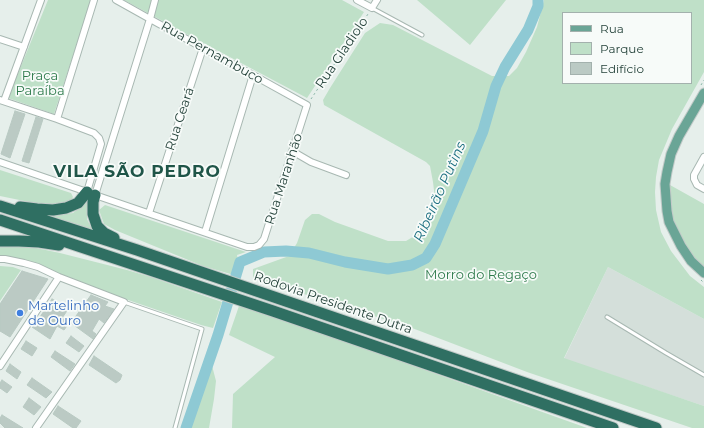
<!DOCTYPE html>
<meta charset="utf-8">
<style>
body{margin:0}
#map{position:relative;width:704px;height:428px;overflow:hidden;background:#e6efeb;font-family:Montserrat,sans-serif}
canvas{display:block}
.legend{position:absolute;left:562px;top:12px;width:130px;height:72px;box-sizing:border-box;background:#f7fbf9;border:1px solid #a3b1ad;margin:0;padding:5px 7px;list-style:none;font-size:12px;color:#24423a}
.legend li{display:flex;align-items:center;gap:8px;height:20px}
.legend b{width:20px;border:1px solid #a3b1ad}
</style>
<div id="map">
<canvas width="704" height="428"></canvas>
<ul class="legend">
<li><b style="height:5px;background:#6aa596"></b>Rua</li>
<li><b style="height:11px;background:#bfe0c8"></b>Parque</li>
<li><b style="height:11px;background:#bbcac4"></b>Edifício</li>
</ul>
</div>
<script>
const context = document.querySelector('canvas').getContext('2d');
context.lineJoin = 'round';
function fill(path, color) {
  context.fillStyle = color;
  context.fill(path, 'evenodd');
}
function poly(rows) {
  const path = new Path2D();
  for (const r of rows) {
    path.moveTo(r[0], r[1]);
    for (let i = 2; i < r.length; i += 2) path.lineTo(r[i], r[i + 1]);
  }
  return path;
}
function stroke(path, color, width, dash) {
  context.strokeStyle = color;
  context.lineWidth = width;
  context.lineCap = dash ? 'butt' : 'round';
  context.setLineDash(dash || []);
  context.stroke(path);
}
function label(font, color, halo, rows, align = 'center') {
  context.font = font + ' Montserrat,sans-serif';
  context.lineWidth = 3.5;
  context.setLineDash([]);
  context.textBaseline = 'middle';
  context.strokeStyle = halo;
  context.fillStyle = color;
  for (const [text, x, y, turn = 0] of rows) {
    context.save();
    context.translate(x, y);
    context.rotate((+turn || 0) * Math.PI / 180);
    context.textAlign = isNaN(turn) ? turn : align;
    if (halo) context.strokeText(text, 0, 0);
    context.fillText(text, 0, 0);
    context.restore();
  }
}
const built = poly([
 [608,267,704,319,704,406,564,359]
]);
const green = poly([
 [48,0,91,0,54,114,8,98],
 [124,0,342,0,364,12,307,98,192,37],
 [417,0,506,0,470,45],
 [544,0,704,0,704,72,672,129,659,160,656,177,655,192,656,210,661,232,671,251,690,276,704,287,704,319,608,267,564,358,704,406,704,428,692,428,527,372,412,328,253,278,253,269,289,256,297,243,305,220,312,214,319,214,335,222,388,241,406,241,421,232,432,217,435,199,433,182,430,166,426,162,324,105,323,100,330,88,365,33,380,23,393,25,492,76,509,76,517,68,526,52,537,27],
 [563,13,691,13,691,83,563,83],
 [0,170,71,193,73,197,70,202,61,204,39,204,0,196],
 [670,185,704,204,704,269,693,260,673,222,669,204],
 [90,193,87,205,87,219,93,231,52,216,73,213,84,204],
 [105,205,246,252,237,255,238,260,234,275,203,266,115,230,104,224,99,210],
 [0,244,17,244,60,253,127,270,151,277,222,302,213,328,201,325,131,301,60,275,0,257],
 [0,266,13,267,21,270,0,301],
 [239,306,375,352,587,428,232,428,233,394,275,357,229,335],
 [210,358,216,381,214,399,209,428,186,428]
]);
const river = poly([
 [186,428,218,335,240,262,264,252,286,251,309,253,345,262,388,269,412,265,426,258,435,244,483,131,496,86,505,67,528,30,538,6,538,0]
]);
const building = poly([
 [15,111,25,114,10,158,1,154,15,111],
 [36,117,43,119,29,163,22,161,36,117],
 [22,271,48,279,10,337,0,331,0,304,22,271],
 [91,295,108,302,105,306,114,309,104,323,99,319,92,331,96,334,93,339,71,323,91,295],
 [52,299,69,308,62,318,69,323,64,330,57,326,50,339,32,327,37,319,38,320,52,299],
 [71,336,84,346,79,352,66,343,71,336],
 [26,341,37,348,32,356,21,349,26,341],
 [55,351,75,364,70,371,51,357,55,351],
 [94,356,122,375,120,380,116,383,89,365,94,356],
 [10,364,21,372,17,379,6,371,10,364],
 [32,378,52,392,46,398,27,385,32,378],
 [2,380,12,387,7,393,0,388,0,383,2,380],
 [29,398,41,407,34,415,23,407,29,398],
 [58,406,81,421,76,428,73,428,53,414,58,406],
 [2,415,23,428,5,428,0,423,0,418,2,415]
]);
const path = poly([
 [701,85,704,80],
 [311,99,368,14],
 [701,280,704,283]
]);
const lane = poly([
 [372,8,422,35],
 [124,302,202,329,175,428],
 [607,317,666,353,704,375]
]);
const street = poly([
 [116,0,150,19,203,48,253,75,307,105,264,239,259,245,254,247,247,247,95,195,150,19,155,0],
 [357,0,372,8,377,0],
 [0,39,24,47],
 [0,100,57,119,94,133,99,138,101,144,87,192,0,162],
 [4,101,41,0],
 [57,119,94,0],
 [292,151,311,162,346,175],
 [704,157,694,175,694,179,697,185,704,189],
 [149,213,203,48],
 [205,232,253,75],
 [0,259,5,259,24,263,38,267,59,277,124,302,36,428],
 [0,366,59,277]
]);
const primary = poly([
 [704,93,679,136,671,154,667,172,665,184,667,211,669,222,681,246,691,261,704,273]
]);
const highway = poly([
 [95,195,93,202,93,214,97,226,104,233,114,238],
 [0,206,137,250,656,428],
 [20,207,37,209,53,210,66,208,78,203,87,192],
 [0,220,273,311,613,428],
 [0,241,19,241,39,242,59,245]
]);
const markers = [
 [20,313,4,"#3f7fe0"]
];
const streetNames = [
 ["Rua Pernambuco",212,53,29],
 ["Rua Gladiolo",342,53,-56],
 ["Rua Ceará",180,119,-72],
 ["Rua Maranhão",284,179,-72],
 ["Rodovia Presidente Dutra",333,303,19]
];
const parkNames = [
 ["Praça",40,76],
 ["Paraíba",40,91],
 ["Morro do Regaço",481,275]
];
const shopNames = [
 ["Martelinho",28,306],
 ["de Ouro",28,321]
];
const waterNames = [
 ["Ribeirão Putins",440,192,-66]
];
const districtNames = [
 ["VILA SÃO PEDRO",137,172]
];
fill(built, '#d4dfda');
fill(green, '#bfe0c8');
stroke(river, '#8ec9d4', 11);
fill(building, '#bbcac4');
stroke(building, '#b8c9c2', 1);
stroke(lane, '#a8b8b2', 5);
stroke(street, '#a8b8b2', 8);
stroke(primary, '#c2cac8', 11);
stroke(highway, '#c2cac8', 13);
stroke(path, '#86b3a5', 1, [2, 3]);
stroke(lane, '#fff', 3);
stroke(street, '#fff', 6);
stroke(primary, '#6aa596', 9);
stroke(highway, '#2f6f62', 11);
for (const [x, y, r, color] of markers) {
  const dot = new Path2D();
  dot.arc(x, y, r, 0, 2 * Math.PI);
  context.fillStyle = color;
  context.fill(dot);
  stroke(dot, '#f7fbf9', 1.5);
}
label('13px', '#24423a', '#f7fbf9', streetNames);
label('13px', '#2d7a4b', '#f7fbf9', parkNames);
label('13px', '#366cbe', '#f7fbf9', shopNames, 'left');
label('italic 14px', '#1c6f80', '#f7fbf9', waterNames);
context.letterSpacing = '1px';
label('bold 17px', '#1f5548', '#f7fbf9', districtNames);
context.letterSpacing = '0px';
</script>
